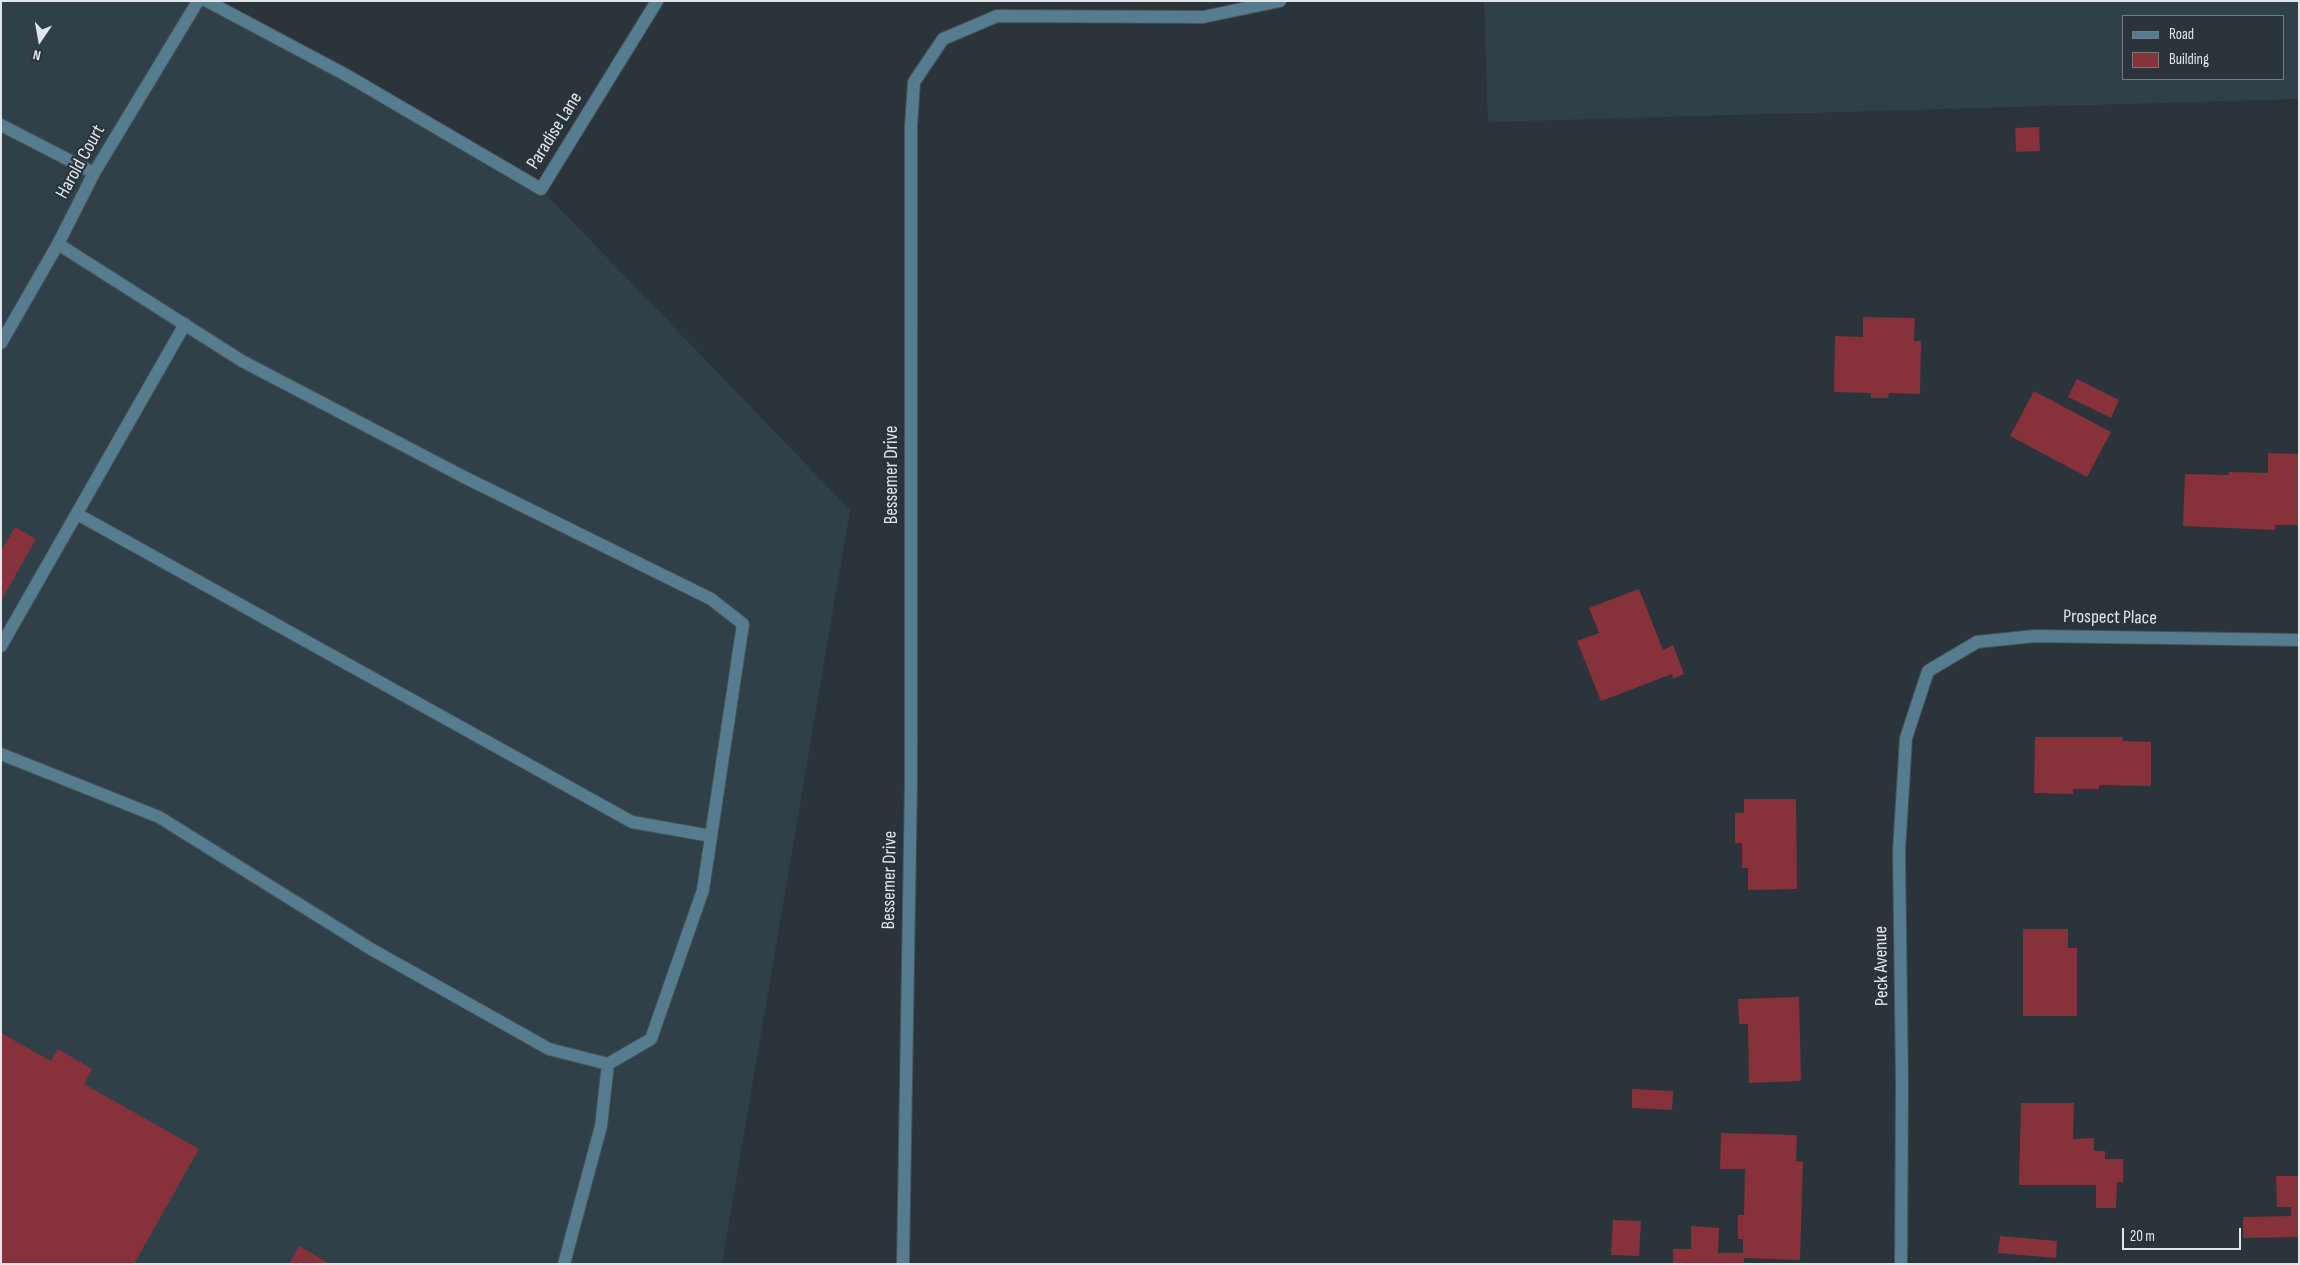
<!DOCTYPE html>
<style>
body{margin:0}
#map{position:relative;width:2300px;height:1265px;overflow:hidden;background:#2a343a;font-family:"Sofia Sans Condensed",sans-serif}
canvas{display:block}
.frame{position:absolute;inset:0;border:2px solid #e0e7eb;pointer-events:none}
.legend{position:absolute;left:2122px;top:15px;width:162px;height:65px;box-sizing:border-box;background:#2a343a;border:1px solid #737c81;margin:0;padding:6px 9px;list-style:none;font-size:15px;color:#e0e7eb}
.legend li{display:flex;align-items:center;gap:10px;height:25px}
.legend b{width:25px;border:1px solid #737c81}
.north{position:absolute;left:15px;top:15px;width:50px;height:50px;-webkit-text-stroke:4px #2a343a;paint-order:stroke;rotate:192deg;font-size:14px;font-weight:700;line-height:20px;text-align:center;color:#e0e7eb}
.north::after{content:'';display:block;margin:auto;width:18px;height:22px;background:#e0e7eb;clip-path:polygon(50% 0,100% 100%,50% 72%,0 100%)}
.scale{position:absolute;left:2122px;top:1228px;width:119px;height:22px;box-sizing:border-box;border:2px solid #e0e7eb;border-top:0;padding-left:6px;font-size:15px;line-height:18px;white-space:nowrap;color:#e0e7eb;-webkit-text-stroke:4px #2a343a;paint-order:stroke}
</style>
<div id="map">
<canvas width="2300" height="1265"></canvas>
<div class="frame"></div>
<ul class="legend">
<li><b style="height:6px;background:#557c8f"></b>Road</li>
<li><b style="height:14px;background:#87313b"></b>Building</li>
</ul>
<div class="north">N</div>
<div class="scale">20 m</div>
</div>
<script>
const context = document.querySelector('canvas').getContext('2d');
context.lineJoin = 'round';
function fill(path, color) {
  context.fillStyle = color;
  context.fill(path, 'evenodd');
}
function poly(rows) {
  const path = new Path2D();
  for (const r of rows) {
    path.moveTo(r[0], r[1]);
    for (let i = 2; i < r.length; i += 2) path.lineTo(r[i], r[i + 1]);
  }
  return path;
}
function stroke(path, color, width, dash) {
  context.strokeStyle = color;
  context.lineWidth = width;
  context.lineCap = dash ? 'butt' : 'round';
  context.setLineDash(dash || []);
  context.stroke(path);
}
function label(font, color, halo, rows, align = 'center') {
  context.font = font + ' "Sofia Sans Condensed",sans-serif';
  context.lineWidth = 4.5;
  context.setLineDash([]);
  context.textBaseline = 'middle';
  context.strokeStyle = halo;
  context.fillStyle = color;
  for (const [text, x, y, turn = 0] of rows) {
    context.save();
    context.translate(x, y);
    context.rotate((+turn || 0) * Math.PI / 180);
    context.textAlign = isNaN(turn) ? turn : align;
    if (halo) context.strokeText(text, 0, 0);
    context.fillText(text, 0, 0);
    context.restore();
  }
}
const built = poly([
 [1,1,200,1,541,189,850,510,722,1264,1,1264],
 [1484,1,2299,1,2299,99,1488,122],
 [2124,16,2284,16,2284,79,2124,79]
]);
const building = poly([
 [2039,127,2040,151,2016,152,2015,128],
 [1863,317,1915,318,1914,341,1921,341,1920,394,1889,393,1888,398,1871,398,1871,393,1834,392,1835,336,1863,337],
 [2077,379,2119,400,2111,418,2068,397],
 [2034,391,2111,432,2087,477,2010,436],
 [2268,453,2299,454,2299,525,2275,525,2275,530,2183,526,2185,474,2229,475,2229,472,2268,473],
 [15,527,36,539,1,601,1,551],
 [1639,589,1663,650,1673,645,1684,674,1673,679,1672,674,1601,701,1577,641,1599,633,1589,608],
 [2035,737,2123,737,2122,741,2151,742,2151,786,2099,785,2099,789,2073,789,2073,794,2034,793],
 [1744,799,1796,799,1797,889,1748,890,1748,868,1742,868,1742,843,1735,843,1735,813,1744,813],
 [2023,929,2068,929,2068,948,2077,948,2077,1016,2023,1016],
 [1799,997,1801,1081,1749,1083,1748,1024,1739,1024,1738,999],
 [1,1033,51,1061,58,1049,92,1069,84,1084,199,1149,134,1264,1,1264],
 [1632,1089,1673,1091,1672,1110,1632,1108],
 [2021,1103,2074,1103,2073,1139,2094,1138,2094,1151,2105,1151,2105,1159,2123,1159,2123,1182,2117,1182,2116,1208,2096,1208,2096,1185,2019,1185],
 [1721,1133,1797,1135,1796,1161,1803,1162,1800,1260,1744,1258,1744,1264,1673,1264,1673,1249,1691,1249,1691,1226,1719,1228,1718,1253,1743,1253,1743,1239,1738,1239,1738,1215,1744,1215,1745,1169,1720,1169],
 [2276,1176,2299,1176,2299,1237,2243,1238,2243,1217,2291,1216,2291,1207,2277,1207],
 [1613,1220,1641,1221,1639,1256,1611,1255],
 [2000,1236,2057,1241,2056,1258,1998,1253],
 [299,1246,330,1264,289,1264]
]);
const minor = poly([
 [207,1,346,75,541,189,657,1],
 [1,125,94,173],
 [1,343,58,244,94,173,198,1],
 [77,514,632,822,711,836],
 [1,646,185,324],
 [1,754,159,817,371,949,549,1049,608,1064,651,1039,703,890,743,624,711,599,464,477,242,361,58,244],
 [564,1264,601,1126,608,1064],
 [903,1264,911,781,911,126,914,82,943,39,997,16,1203,17,1280,1],
 [1901,1264,1902,1084,1899,851,1906,738,1928,671,1977,642,2035,636,2299,640]
]);
const streetNames = [
 ["Paradise Lane",555,131,-58],
 ["Harold Court",81,162,-61],
 ["Bessemer Drive",892,475,-90],
 ["Prospect Place",2110,618,1],
 ["Bessemer Drive",890,880,-89],
 ["Peck Avenue",1882,966,-91]
];
fill(built, '#304049');
fill(building, '#87313b');
stroke(minor, '#475156', 14);
stroke(minor, '#557c8f', 12);
label('19px', '#e0e7eb', '#2a343a', streetNames);
</script>
